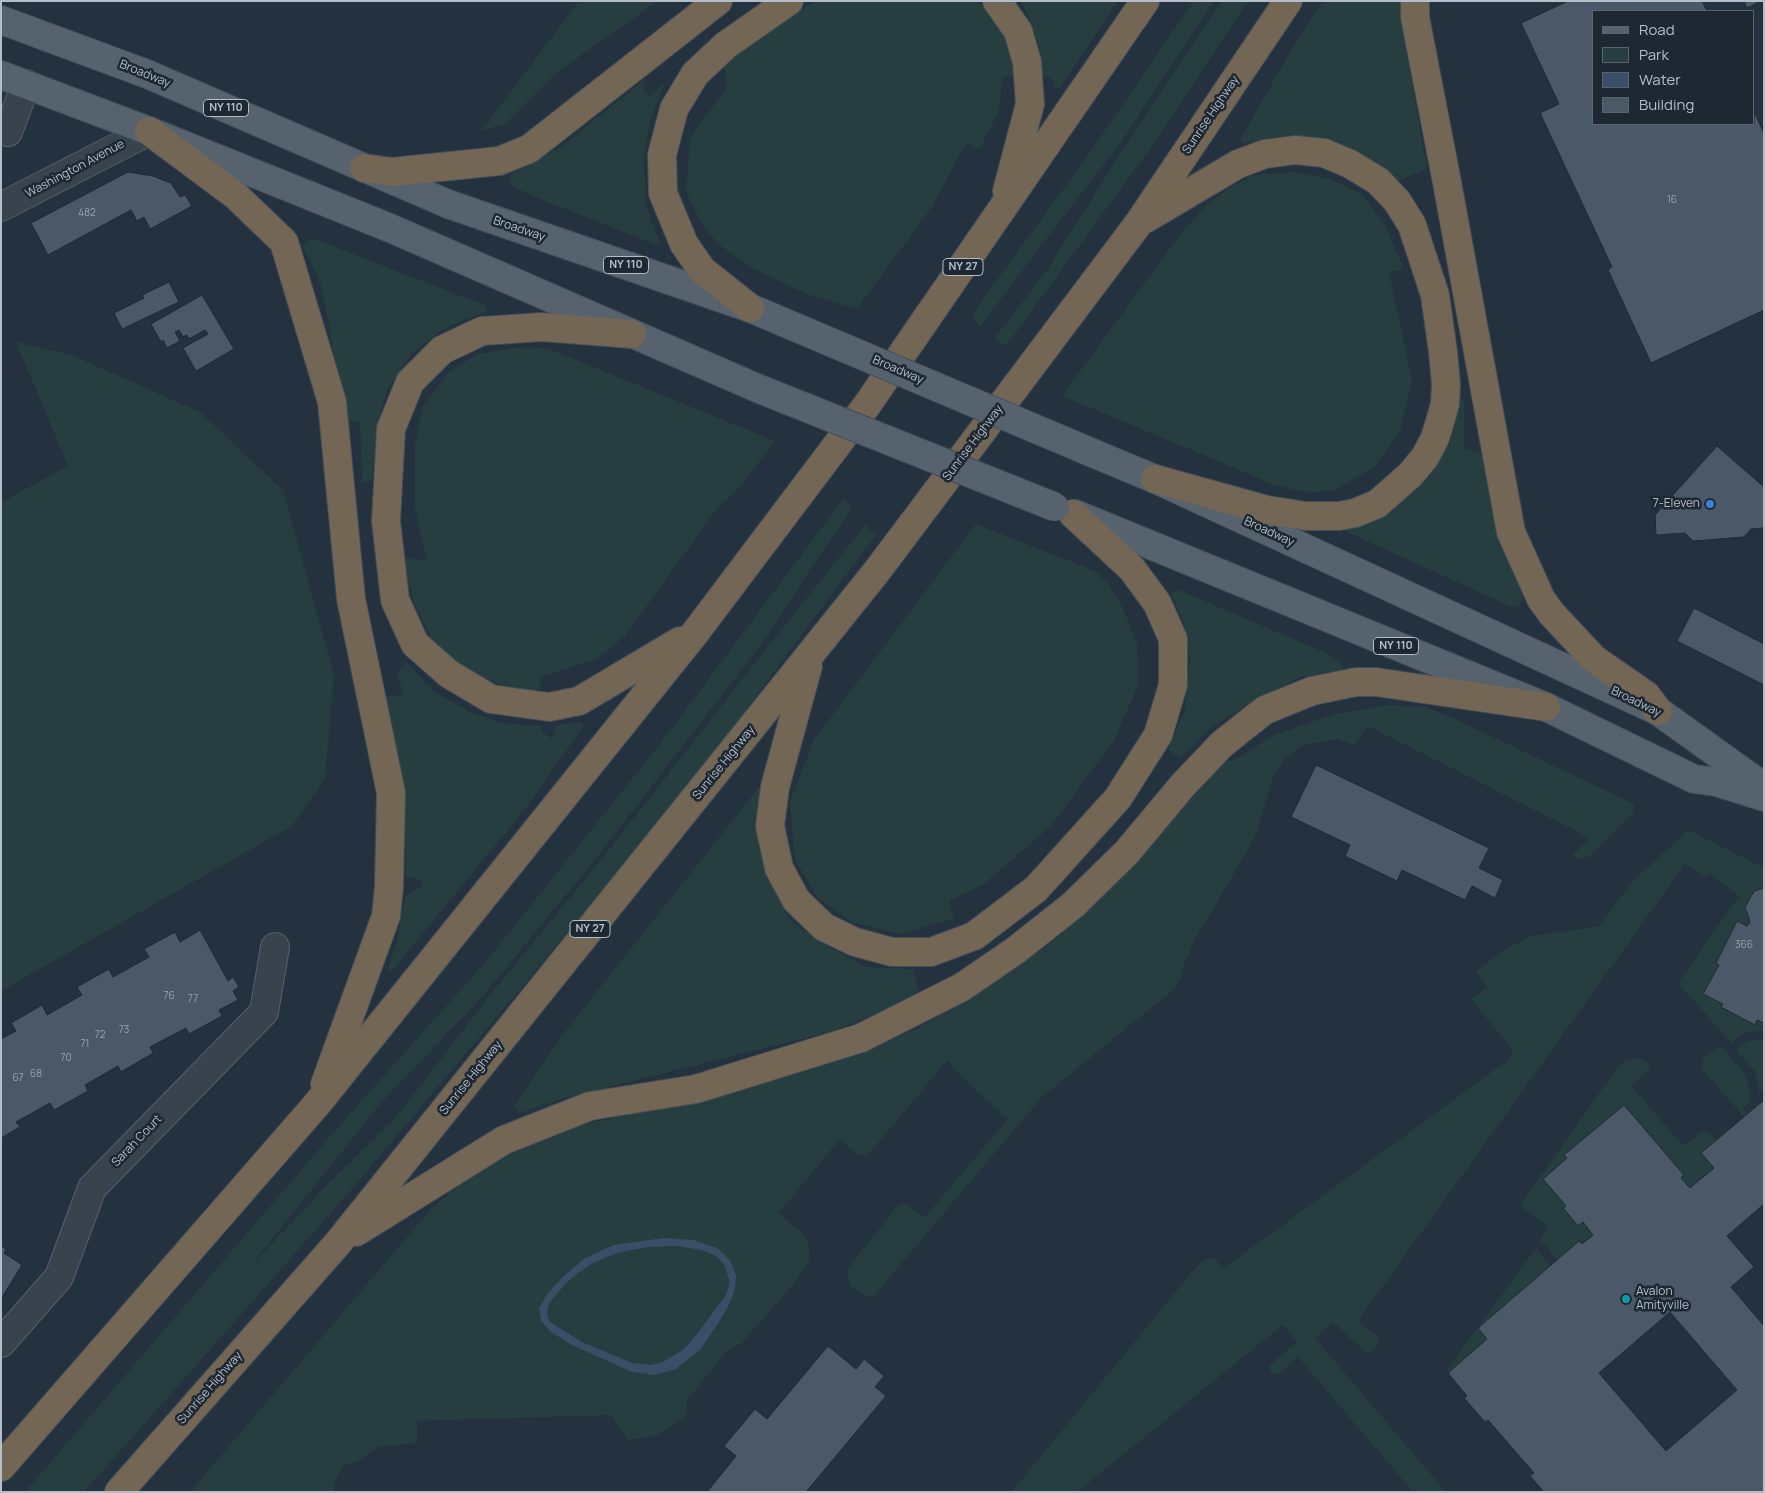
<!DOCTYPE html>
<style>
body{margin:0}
#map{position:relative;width:1765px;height:1493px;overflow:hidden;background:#24313e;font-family:Manrope,sans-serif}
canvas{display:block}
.frame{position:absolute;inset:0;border:2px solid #b4bec9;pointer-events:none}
.legend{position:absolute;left:1592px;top:10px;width:162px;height:115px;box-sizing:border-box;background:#1d2833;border:1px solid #59646f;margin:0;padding:6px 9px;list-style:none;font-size:15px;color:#b4bec9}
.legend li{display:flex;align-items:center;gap:10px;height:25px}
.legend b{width:25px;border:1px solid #59646f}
</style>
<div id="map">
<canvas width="1765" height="1493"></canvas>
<div class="frame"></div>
<ul class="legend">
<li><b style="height:6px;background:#56626e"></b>Road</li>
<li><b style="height:14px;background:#263e3f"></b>Park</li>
<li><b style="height:14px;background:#3a4f67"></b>Water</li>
<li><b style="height:14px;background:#4a5867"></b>Building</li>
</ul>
</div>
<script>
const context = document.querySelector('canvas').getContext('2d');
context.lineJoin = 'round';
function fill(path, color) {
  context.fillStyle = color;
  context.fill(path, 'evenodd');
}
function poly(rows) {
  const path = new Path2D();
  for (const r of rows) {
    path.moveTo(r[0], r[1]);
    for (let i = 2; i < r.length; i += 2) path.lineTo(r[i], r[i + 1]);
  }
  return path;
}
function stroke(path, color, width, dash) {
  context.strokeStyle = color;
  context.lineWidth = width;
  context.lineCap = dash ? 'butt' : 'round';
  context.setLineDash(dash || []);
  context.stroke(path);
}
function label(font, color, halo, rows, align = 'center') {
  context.font = font + ' Manrope,sans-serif';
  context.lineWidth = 5;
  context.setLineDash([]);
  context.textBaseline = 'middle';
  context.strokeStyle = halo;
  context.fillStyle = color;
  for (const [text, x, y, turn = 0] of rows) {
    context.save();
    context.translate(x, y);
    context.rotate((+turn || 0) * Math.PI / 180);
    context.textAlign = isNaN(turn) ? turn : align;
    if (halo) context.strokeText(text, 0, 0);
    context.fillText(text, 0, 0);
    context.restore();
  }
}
const green = poly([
 [579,1,658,1,556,73,505,124,481,131],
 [814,1,976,1,986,8,1009,43,1016,75,1002,77,999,111,979,150,967,142,932,207,857,309,804,293,751,267,718,244,702,224,686,192,690,138,727,87,724,65],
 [1020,1,1118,1,1060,88,1054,87,1055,81,1042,75,1039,46,1023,5],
 [1194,1,1214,1,1122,141,1027,264,980,327,972,314,1083,162],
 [1222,1,1248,1,1150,149,1006,346,994,339,1047,270,1126,144],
 [1323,1,1400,1,1400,13,1427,169,1395,182,1359,153,1312,139,1277,137,1244,143,1240,140,1290,52],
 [646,78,643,90,650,96,665,83,650,120,644,160,646,206,660,243,656,245,533,196,514,187,510,181,511,174,540,159,562,146],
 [1293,172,1329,179,1361,193,1385,225,1404,269,1389,272,1412,380,1400,432,1375,466,1335,490,1308,493,1275,485,1062,396,1176,240,1204,207,1225,191,1253,175],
 [312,238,484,305,488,311,446,327,411,354,387,390,377,427,372,481,362,483,360,421,344,422,329,325,320,281,302,245],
 [16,342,72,355,200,412,283,490,334,675,325,778,292,826,1,991,1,502,68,466],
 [519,347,547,348,775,441,741,486,719,506,625,636,597,659,542,677,538,693,501,685,466,669,434,643,414,604,403,558,427,561,415,508,415,444,424,404,449,372,477,354],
 [1459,399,1464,401,1464,448,1484,454,1497,532,1523,598,1520,606,1514,608,1345,531,1346,527,1400,501,1429,476,1450,443],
 [843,499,852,508,809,571,767,637,597,857,483,996,379,1105,249,1268,322,1190,397,1116,490,995,605,855,773,640,865,525,876,535,737,722,591,905,346,1196,84,1492,25,1492,346,1118,483,965,660,744],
 [976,524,1095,571,1108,583,1123,608,1137,643,1138,686,1114,740,1052,825,984,884,949,901,954,918,901,934,853,923,818,898,794,858,790,801,814,740],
 [1179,590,1324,652,1343,664,1342,670,1300,677,1258,699,1213,726,1180,758,1168,750,1185,710,1190,659,1184,624,1171,593],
 [406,662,436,693,472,713,504,723,542,726,541,728,545,734,553,739,556,725,581,722,583,727,525,809,392,971,388,969,397,942,405,896,423,886,419,879,406,876,406,854,382,696,404,695,397,674],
 [1385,705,1426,707,1453,718,1634,804,1633,813,1588,857,1580,859,1572,854,1590,840,1578,832,1368,726,1354,745,1337,739,1303,745,1286,758,1273,778,1255,837,1195,940,1184,964,1181,978,1172,991,1042,1097,873,1297,863,1295,850,1285,848,1277,848,1268,899,1204,907,1204,924,1218,1007,1120,947,1061,867,1156,858,1154,839,1140,779,1213,805,1236,809,1245,809,1261,793,1285,741,1344,728,1350,687,1400,687,1412,683,1419,656,1435,628,1440,611,1415,417,1421,417,1443,378,1447,359,1460,343,1466,336,1478,334,1492,190,1492,431,1209,473,1174,519,1147,564,1129,708,1097,847,1058,919,1028,1044,948,1076,921,1125,874,1224,762,1236,759,1274,735,1335,714],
 [759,787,763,791,758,840,766,874,790,921,830,948,866,967,913,969,919,992,882,1011,834,1031,565,1098,519,1113,513,1107,564,1033],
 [1688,830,1764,868,1764,888,1754,891,1745,907,1750,922,1747,926,1737,921,1716,963,1719,965,1704,994,1723,1004,1721,1008,1755,1025,1757,1020,1764,1023,1764,1030,1745,1032,1731,1043,1678,983,1739,896,1710,874,1704,877,1685,864,1358,1321,1380,1338,1380,1341,1374,1350,1369,1353,1364,1351,1333,1322,1315,1338,1446,1492,1413,1492,1298,1357,1279,1374,1271,1372,1269,1367,1272,1363,1297,1342,1283,1325,1077,1492,996,1492,1013,1490,1196,1267,1206,1259,1213,1258,1224,1268,1508,1060,1513,1051,1471,999,1487,987,1476,971,1511,946,1532,936,1599,926,1632,882],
 [1753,1040,1764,1040,1764,1090,1759,1093,1756,1073,1736,1050,1746,1042],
 [1720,1045,1746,1075,1751,1101,1743,1109,1747,1114,1744,1117,1701,1068,1703,1059],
 [1641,1058,1650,1066,1649,1070,1632,1086,1683,1146,1702,1131,1709,1132,1716,1140,1701,1153,1714,1168,1690,1188,1681,1178,1684,1175,1624,1105,1565,1155,1567,1158,1543,1179,1566,1206,1563,1209,1578,1226,1583,1222,1593,1235,1557,1260,1548,1248,1540,1241,1548,1226,1523,1208,1522,1206,1523,1201,1619,1065,1627,1060],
 [1536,1248,1551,1266,1478,1328,1487,1339,1448,1373,1446,1371]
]);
const water = poly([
 [664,1238,693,1240,717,1248,726,1256,732,1264,736,1275,735,1289,728,1307,717,1325,700,1350,676,1369,655,1375,632,1372,572,1345,551,1332,541,1321,539,1308,548,1293,564,1276,585,1258,614,1245],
 [676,1246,702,1250,716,1256,724,1264,730,1282,726,1295,697,1334,683,1350,663,1362,651,1365,632,1363,582,1342,550,1322,547,1315,549,1303,567,1282,578,1273,591,1264,609,1256,625,1251,649,1247]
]);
const building = poly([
 [1568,1,1702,1,1707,11,1594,11,1594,124,1754,124,1754,112,1764,133,1764,310,1651,363,1608,270,1612,267,1540,113,1559,104,1521,23,1568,1],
 [1744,1,1761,1,1747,8,1744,1],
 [128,172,153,176,171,183,180,197,185,195,192,206,150,229,144,217,137,221,131,210,48,255,31,223,128,172],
 [169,282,179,302,122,329,114,313,144,298,142,295,169,282],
 [202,295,234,349,196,371,183,348,208,334,205,330,189,339,187,335,183,337,179,330,175,332,180,341,167,348,163,340,161,342,151,324,202,295],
 [1717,446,1764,487,1764,528,1751,529,1744,537,1693,541,1685,533,1656,535,1655,515,1717,446],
 [1694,608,1764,644,1764,685,1677,641,1694,608],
 [1316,765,1489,848,1479,868,1503,880,1495,898,1472,886,1465,900,1402,870,1397,881,1345,856,1350,845,1291,817,1316,765],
 [1764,888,1764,1023,1757,1020,1755,1025,1721,1007,1723,1004,1703,994,1719,965,1716,963,1737,921,1747,926,1750,922,1745,907,1754,891,1764,888],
 [200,930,228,981,233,977,239,987,233,991,238,1000,219,1010,222,1016,189,1034,186,1028,150,1047,153,1053,121,1072,118,1066,85,1085,88,1091,54,1110,50,1103,16,1122,20,1127,1,1138,1,1039,16,1031,11,1023,42,1005,47,1015,82,995,77,987,109,969,113,977,149,957,144,949,175,932,180,942,200,930],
 [1764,1100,1764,1204,1727,1236,1754,1267,1731,1287,1764,1326,1764,1492,1544,1492,1530,1476,1534,1473,1488,1420,1485,1422,1464,1398,1467,1396,1448,1373,1487,1339,1478,1328,1579,1241,1582,1244,1593,1235,1583,1222,1578,1226,1563,1208,1566,1206,1543,1179,1567,1158,1564,1155,1624,1105,1684,1175,1681,1178,1690,1188,1714,1168,1701,1153,1764,1100],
 [1670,1312,1737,1390,1666,1451,1599,1373,1670,1312],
 [1,1246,6,1249,4,1253,22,1265,1,1299,1,1246],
 [828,1346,856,1369,864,1359,884,1376,875,1387,886,1396,806,1492,707,1492,736,1456,724,1446,755,1409,767,1419,828,1346]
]);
const minor = poly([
 [1,130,8,132,26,84],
 [1,207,149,131],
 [1,1343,59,1277,92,1188,264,1012,275,947]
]);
const major = poly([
 [1,20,147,74,448,204,750,308,802,330],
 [1,75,149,131,390,228,757,388],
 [1095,454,1155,479,1658,711,1764,787],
 [1075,514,1546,707,1694,779,1716,782,1764,797]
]);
const highway = poly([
 [997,1,1018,31,1027,62,1030,104,1007,191],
 [1415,1,1415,17,1446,177,1511,532,1541,599,1552,614,1594,659,1646,695,1658,711],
 [149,131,235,195,284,242,332,402,351,599,391,793,389,887,386,916,325,1084],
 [364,168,392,172,499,161,529,149,718,1],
 [1145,219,1238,164,1265,154,1295,150,1324,153,1350,164,1378,181,1397,201,1412,225,1435,295,1443,352,1446,385,1445,404,1441,418,1435,438,1425,457,1410,475,1377,504,1355,513,1339,516,1306,516,1267,510,1155,479],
 [750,308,702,270,684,244,663,193,662,155,674,109,695,74,726,45,789,1],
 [632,334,542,327,482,331,442,350,410,382,391,429,386,521,395,600,415,644,449,674,491,699,549,707,579,701,680,641],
 [808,666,775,787,770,826,779,868,796,900,824,927,855,942,892,952,931,952,974,936,1036,889,1118,798,1158,735,1173,685,1173,639,1157,603,1132,569,1073,514],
 [356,1232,504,1140,590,1106,696,1089,861,1038,962,987,1016,950,1073,905,1127,852,1183,785,1222,744,1265,710,1312,691,1356,682,1376,682,1546,707],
 [1,1467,317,1104,695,633,867,405,1145,1],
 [119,1492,338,1243,877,571,1138,224,1288,1]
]);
const majorBridge = poly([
 [802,330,1095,454],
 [757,388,1055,507]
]);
const markers = [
 [1710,504,5,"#3f7fe0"],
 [1626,1299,5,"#0f9aa8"]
];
const numberNames = [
 ["16",1672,200],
 ["482",87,213],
 ["366",1744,945],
 ["76",169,996],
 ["77",193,999],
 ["73",124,1030],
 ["72",100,1035],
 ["71",85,1044],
 ["70",66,1058],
 ["68",36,1074],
 ["67",18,1078]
];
const shields = [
 [226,108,45],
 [626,265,45],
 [963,267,40],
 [1396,646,45],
 [590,929,40]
];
const shieldNames = [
 ["NY 110",226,108],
 ["NY 110",626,265],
 ["NY 27",963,267],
 ["NY 110",1396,646],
 ["NY 27",590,929]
];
const streetNames = [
 ["Broadway",145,74,22],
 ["Sunrise Highway",1211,115,-56],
 ["Washington Avenue",75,169,-28],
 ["Broadway",519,229,19],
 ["Broadway",898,370,23],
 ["Sunrise Highway",973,443,-53],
 ["Broadway",1269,532,25],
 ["Broadway",1636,702,26],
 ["Sunrise Highway",724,763,-51],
 ["Sunrise Highway",471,1078,-51],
 ["Sarah Court",137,1141,-46],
 ["Sunrise Highway",210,1388,-49]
];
const poiNames = [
 ["7-Eleven",1700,504],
 ["Avalon",1636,1292,"left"],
 ["Amityville",1636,1306,"left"]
];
fill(green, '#263e3f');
fill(water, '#3a4f67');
fill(building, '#4a5867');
stroke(building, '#1f2a35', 1);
stroke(minor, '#56616c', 30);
stroke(major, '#414c57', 30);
stroke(highway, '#434e59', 30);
stroke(minor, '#38434e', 28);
stroke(major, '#56626e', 28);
stroke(highway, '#746655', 28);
stroke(majorBridge, '#414c57', 30, []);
stroke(majorBridge, '#56626e', 28);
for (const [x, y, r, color] of markers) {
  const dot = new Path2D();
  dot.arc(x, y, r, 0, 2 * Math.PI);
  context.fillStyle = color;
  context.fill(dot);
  stroke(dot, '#1d2833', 2);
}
label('10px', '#9aa4b0', null, numberNames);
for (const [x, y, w] of shields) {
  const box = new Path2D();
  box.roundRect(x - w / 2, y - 8.5, w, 17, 4);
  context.fillStyle = '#1d2833';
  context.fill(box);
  stroke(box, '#b4bec9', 1);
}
label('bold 11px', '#b4bec9', null, shieldNames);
label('12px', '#b4bec9', '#1d2833', streetNames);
label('12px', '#b4bec9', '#1d2833', poiNames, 'right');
</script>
